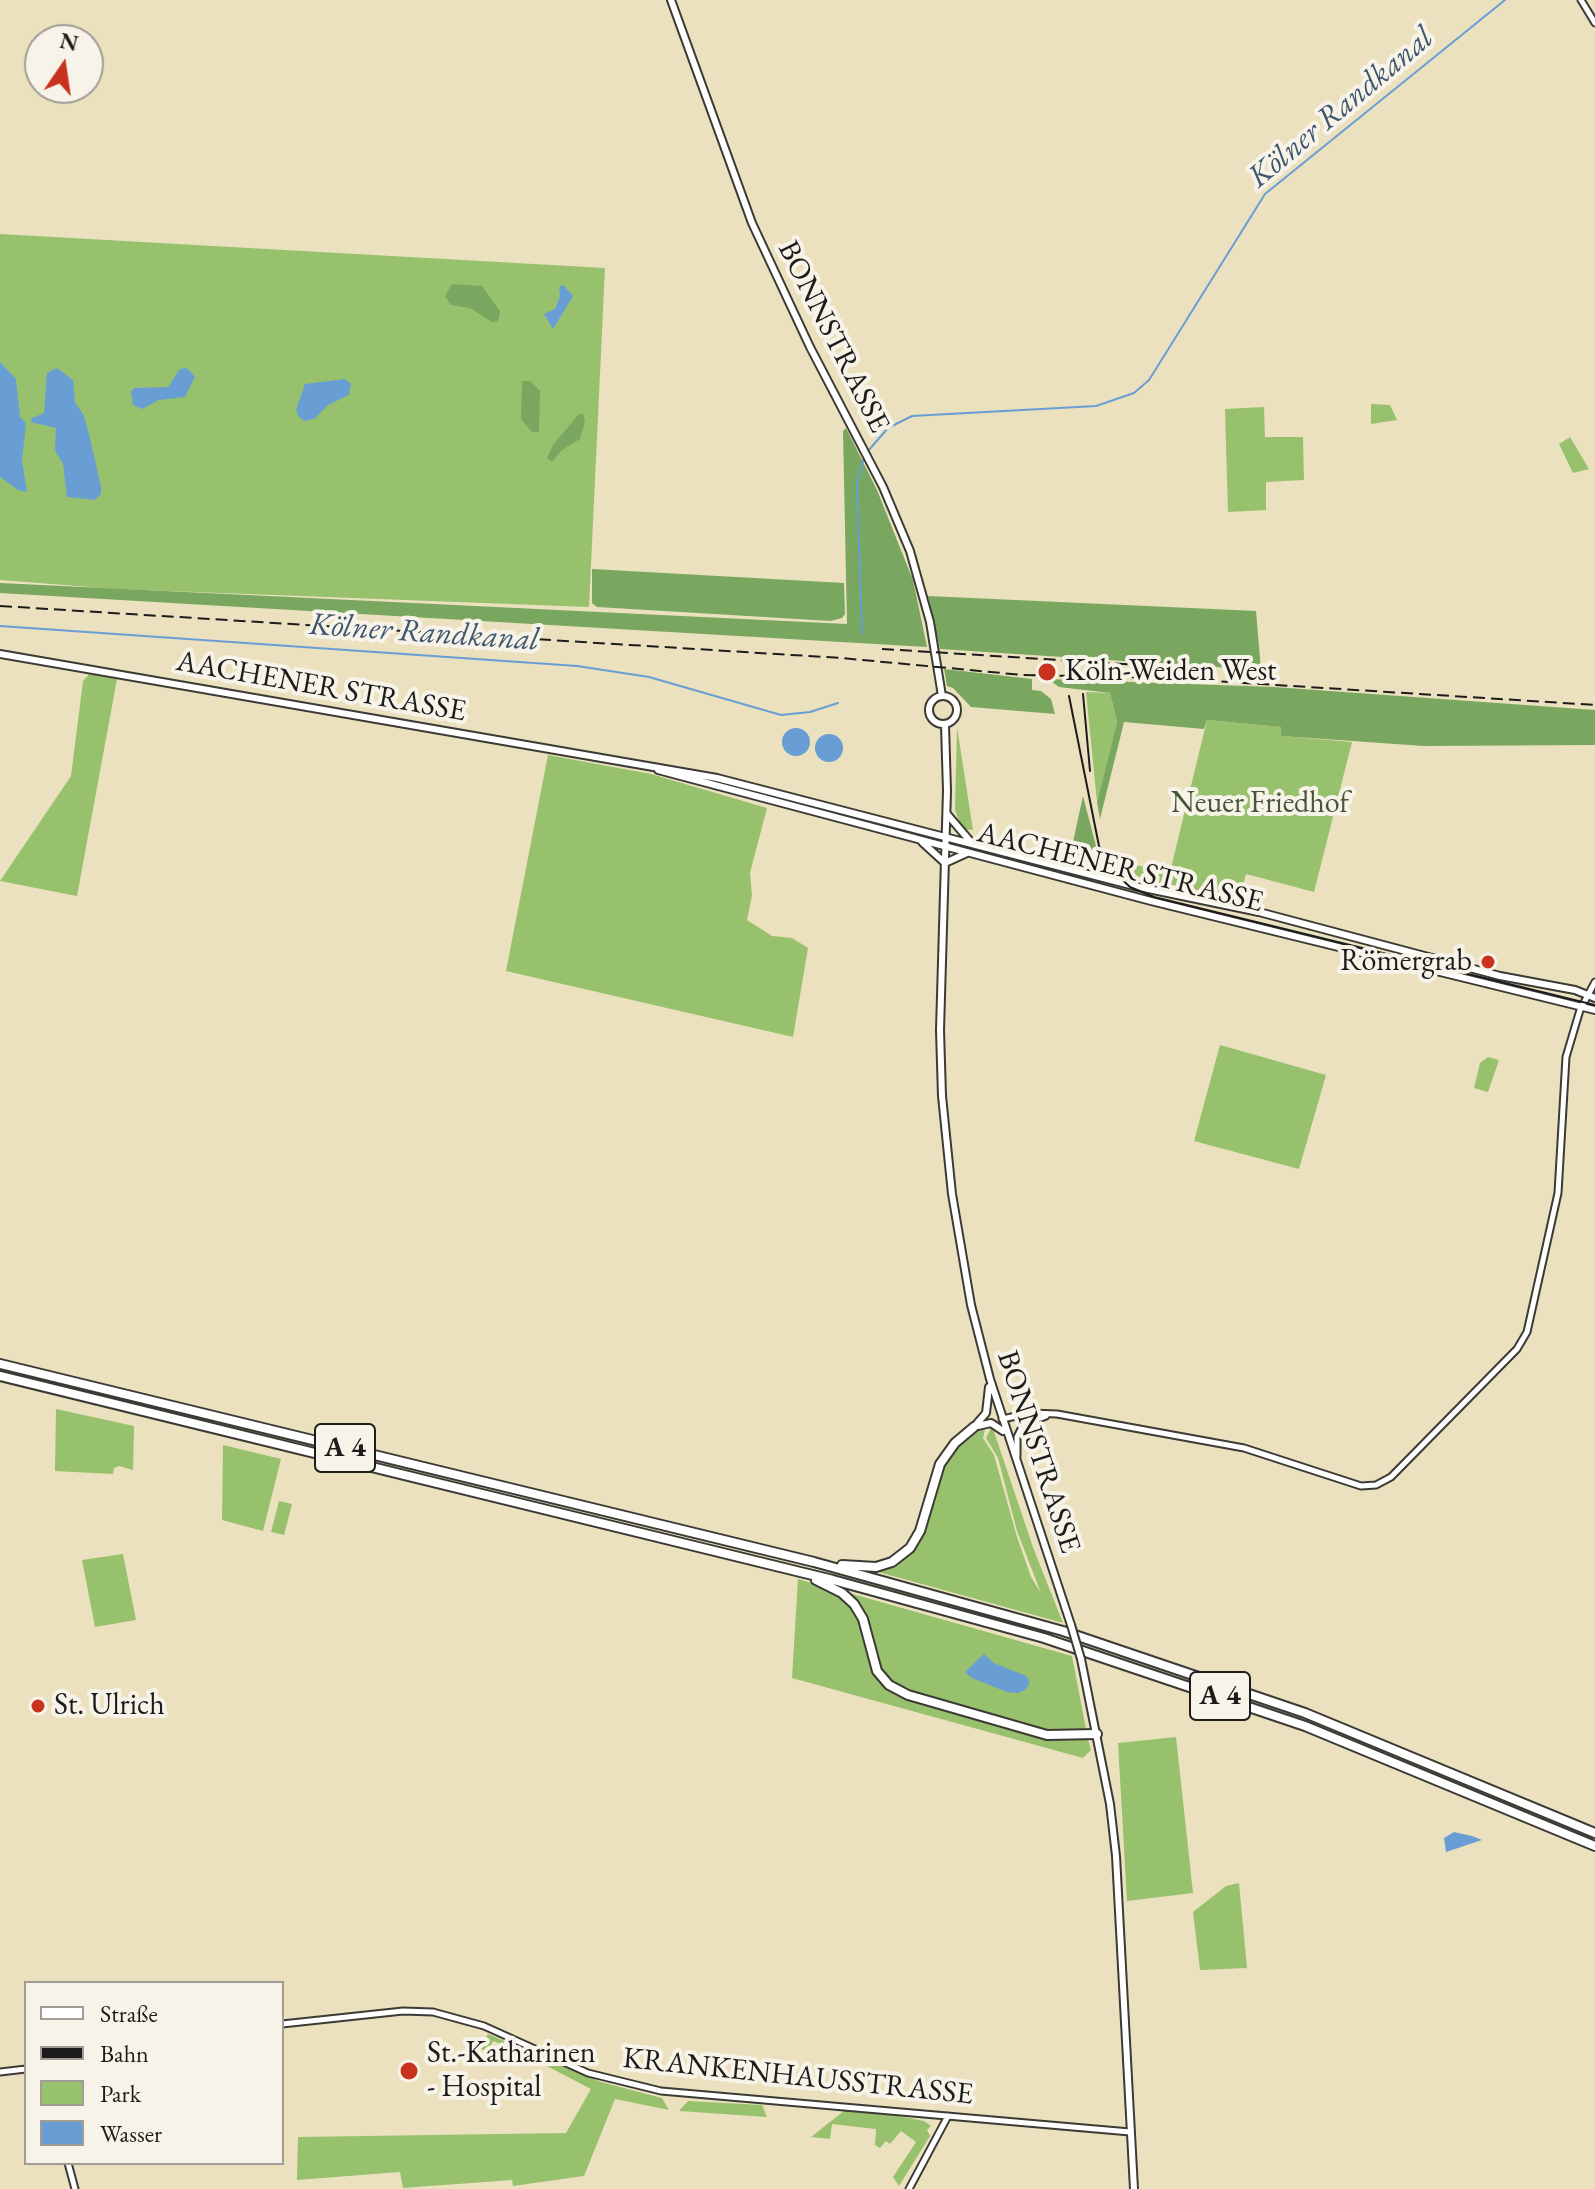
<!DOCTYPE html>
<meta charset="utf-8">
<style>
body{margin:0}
#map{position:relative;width:1595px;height:2189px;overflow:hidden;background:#ebe1bf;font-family:"EB Garamond",serif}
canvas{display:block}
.legend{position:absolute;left:24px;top:1981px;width:260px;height:184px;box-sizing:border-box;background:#f7f3e8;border:2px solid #9f9d96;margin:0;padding:10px 14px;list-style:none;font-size:24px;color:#1c1c1c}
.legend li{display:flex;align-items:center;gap:16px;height:40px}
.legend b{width:40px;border:2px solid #9f9d96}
.north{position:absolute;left:24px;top:24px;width:80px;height:80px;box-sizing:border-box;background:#f7f3e8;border:2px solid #9f9d96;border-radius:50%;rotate:13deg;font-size:22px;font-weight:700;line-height:32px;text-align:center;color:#1c1c1c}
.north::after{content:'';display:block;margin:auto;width:28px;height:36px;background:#c8321e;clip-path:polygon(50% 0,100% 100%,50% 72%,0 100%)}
</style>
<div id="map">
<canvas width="1595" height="2189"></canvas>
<ul class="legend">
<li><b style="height:10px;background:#fff"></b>Straße</li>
<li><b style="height:10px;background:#1c1c1c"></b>Bahn</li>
<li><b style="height:22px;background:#98c16d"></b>Park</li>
<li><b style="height:22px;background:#699ed5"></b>Wasser</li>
</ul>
<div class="north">N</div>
</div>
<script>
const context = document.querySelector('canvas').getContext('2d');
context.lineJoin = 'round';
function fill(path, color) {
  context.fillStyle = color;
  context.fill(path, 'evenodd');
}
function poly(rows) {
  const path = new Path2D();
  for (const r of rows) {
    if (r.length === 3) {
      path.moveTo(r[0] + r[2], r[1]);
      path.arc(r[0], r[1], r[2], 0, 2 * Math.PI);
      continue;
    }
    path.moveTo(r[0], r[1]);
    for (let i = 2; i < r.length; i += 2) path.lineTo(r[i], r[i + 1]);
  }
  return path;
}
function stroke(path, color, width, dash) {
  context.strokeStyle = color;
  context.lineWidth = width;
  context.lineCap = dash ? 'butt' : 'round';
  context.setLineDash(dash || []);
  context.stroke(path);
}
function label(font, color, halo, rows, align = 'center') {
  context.font = font + ' "EB Garamond",serif';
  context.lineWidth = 8;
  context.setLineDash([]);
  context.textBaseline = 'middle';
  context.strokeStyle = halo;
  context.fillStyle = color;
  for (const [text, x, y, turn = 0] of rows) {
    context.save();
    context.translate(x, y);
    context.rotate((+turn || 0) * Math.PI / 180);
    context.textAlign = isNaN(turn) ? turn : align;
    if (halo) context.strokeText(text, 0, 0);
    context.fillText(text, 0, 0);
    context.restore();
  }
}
const green = poly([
 [0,234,605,268,589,607,116,589,0,580],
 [1371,404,1390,405,1397,420,1371,424],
 [1264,407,1265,437,1303,437,1304,480,1266,482,1266,510,1228,512,1225,409],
 [1570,437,1589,469,1573,473,1559,444],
 [89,674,117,679,77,896,0,881,71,776,83,681],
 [1086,692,1110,693,1117,722,1097,802],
 [1207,720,1282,727,1282,736,1352,742,1314,892,1246,874,1239,901,1181,886,1128,879,1111,860,1170,872],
 [957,727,973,830,962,829,955,810],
 [548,755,651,774,767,808,750,873,752,895,747,920,772,936,792,938,808,948,793,1037,506,971],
 [1220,1045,1326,1075,1299,1169,1194,1141],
 [1488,1057,1499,1060,1488,1092,1474,1088,1480,1063],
 [56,1409,134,1426,133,1470,119,1466,114,1468,113,1474,55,1471],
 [986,1425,983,1438,994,1455,1017,1537,1031,1577,1041,1593,1017,1531,998,1458,986,1438,992,1426,1034,1550,1063,1623,871,1570,908,1553,949,1454],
 [223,1445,281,1459,263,1531,222,1520],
 [279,1501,292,1504,284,1535,271,1532],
 [123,1554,136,1620,95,1627,82,1560],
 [798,1579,830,1588,853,1607,862,1625,871,1666,882,1683,1046,1738,1088,1739,1091,1750,1083,1758,792,1678],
 [849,1593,1072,1656,1086,1729,1083,1732,1047,1731,901,1689,886,1678,877,1665,861,1608],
 [1176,1737,1193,1893,1127,1901,1118,1743],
 [1239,1883,1247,1968,1200,1970,1193,1912,1226,1886],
 [488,2034,601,2082,662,2098,669,2110,615,2099,584,2176,513,2186,512,2180,403,2188,400,2172,297,2180,298,2137,566,2133,591,2089,514,2049,493,2041,488,2052,479,2048],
 [688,2101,762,2105,767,2117,679,2111],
 [845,2110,894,2115,924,2121,931,2126,927,2130,930,2136,899,2186,893,2177,916,2142,901,2131,890,2144,886,2141,880,2148,875,2145,876,2129,832,2124,830,2139,811,2137]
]);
const forest = poly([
 [452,284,482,286,500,311,498,321,492,322,470,308,451,305,445,296],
 [522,381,530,381,540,391,539,432,532,432,521,419],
 [579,414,583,414,585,421,580,439,562,450,552,462,547,458,553,445],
 [846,428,877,490,913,580,927,647,0,593,0,583,847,624,843,431],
 [592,569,844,583,845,614,842,618,831,621,597,607,592,603],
 [928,596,1256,611,1261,670,940,649],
 [944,669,1032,679,1032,690,1041,691,1051,699,1055,714,971,707,953,688,947,686],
 [1048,679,1274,687,1595,710,1595,745,1424,746,1281,736,1281,727,1207,720,1204,729,1124,722,1100,819,1097,802,1117,722,1110,693,1059,687],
 [1083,796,1097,850,1110,871,1069,860]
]);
const water = poly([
 [563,285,573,296,553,329,544,314,555,309,560,296,559,287],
 [0,362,16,379,20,417,26,423,22,461,27,492,18,490,0,477],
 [57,368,73,380,75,402,84,416,90,438,101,487,101,494,95,500,67,497,63,464,55,450,56,428,31,422,32,418,44,413,47,373],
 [187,368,195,377,185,397,159,400,142,409,133,405,131,392,134,388,168,387,180,369],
 [345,379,351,384,349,395,328,405,314,419,304,421,299,417,296,410,305,384],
 [796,742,14],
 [829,748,14],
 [984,1654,994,1663,1026,1676,1030,1682,1026,1689,1018,1693,1007,1692,972,1678,965,1672],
 [1454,1832,1472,1836,1482,1840,1446,1852,1444,1838]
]);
const stream = poly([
 [868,451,888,428,912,416,1096,406,1134,393,1149,380,1265,194,1505,0],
 [0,626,577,666,649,677,781,715,810,712,838,703],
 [862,634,857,484,864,457]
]);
const tertiary = poly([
 [1581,0,1595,23],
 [1002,1419,1031,1413,1057,1414,1244,1448,1361,1486,1376,1485,1391,1477,1517,1349,1527,1332,1558,1193,1566,1057,1580,1010,1595,982],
 [1017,1456,1017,1437,1023,1425,1046,1416],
 [282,2024,403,2011,433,2012,484,2026,588,2073,661,2091,1130,2132],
 [0,2072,26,2069],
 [68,2163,75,2189],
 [909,2189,948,2116]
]);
const secondary = poly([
 [671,0,752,223,810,347,883,487,910,551,930,622,942,696],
 [0,654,717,778,1134,886,1259,912,1500,976,1575,990,1595,998],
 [943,710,14],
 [945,725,947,791,940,1030,942,1096,952,1194,971,1305,990,1379,1071,1625],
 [658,770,1151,901,1595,1010],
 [947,814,970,841],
 [922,842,945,863],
 [945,863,967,853],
 [978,1426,991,1423,1003,1431],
 [974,1427,986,1413,989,1387],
 [1081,1659,1110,1804,1116,1856,1134,2189]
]);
const motorway = poly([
 [0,1364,814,1562,1063,1631,1305,1713,1595,1833],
 [0,1376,833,1580,1044,1638,1305,1726,1595,1846],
 [842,1565,876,1567,892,1562,910,1548,920,1531,940,1464,955,1443,974,1427],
 [816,1580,842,1593,854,1604,863,1619,877,1671,889,1685,908,1695,1047,1735,1097,1734]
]);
const tram = poly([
 [1083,694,1090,771],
 [1069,696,1099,846,1109,867,1130,887,1154,897,1595,1005]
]);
const rail = poly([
 [0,606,841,658,1023,675,1165,678,1595,705],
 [882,649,1170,667]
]);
const secondaryBridge = poly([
 [1071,1625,1081,1659]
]);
const markers = [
 [1047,672,10,"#c8321e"],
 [1488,962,8,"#c8321e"],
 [38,1706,8,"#c8321e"],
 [409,2071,10,"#c8321e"]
];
const shields = [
 [345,1448,60],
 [1220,1696,60]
];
const shieldNames = [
 ["A 4",345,1448],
 ["A 4",1220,1696]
];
const streetNames = [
 ["BONNSTRASSE",833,337,63],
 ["AACHENER STRASSE",321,687,10],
 ["AACHENER STRASSE",1120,868,14],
 ["BONNSTRASSE",1038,1452,72],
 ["KRANKENHAUSSTRASSE",798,2077,6]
];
const poiNames = [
 ["Köln-Weiden West",1065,672],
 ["Römergrab",1472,962,"right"],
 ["St. Ulrich",54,1706],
 ["St.-Katharinen",427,2054],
 ["- Hospital",427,2088]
];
const parkNames = [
 ["Neuer Friedhof",1260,804]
];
const waterNames = [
 ["Kölner Randkanal",1341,108,-40],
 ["Kölner Randkanal",424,633,4]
];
fill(green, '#98c16d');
fill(forest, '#7aa760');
fill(water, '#699ed5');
stroke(stream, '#699ed5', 2);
stroke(tertiary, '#3b3a34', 9);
stroke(secondary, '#3b3a34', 10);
stroke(motorway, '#3b3a34', 12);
stroke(tertiary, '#fff', 5);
stroke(secondary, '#fff', 6);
stroke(motorway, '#fff', 8);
stroke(tram, '#1c1c1c', 2);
stroke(rail, '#1c1c1c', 2, [12, 6]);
stroke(secondaryBridge, '#3b3a34', 10, []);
stroke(secondaryBridge, '#fff', 6);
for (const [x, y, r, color] of markers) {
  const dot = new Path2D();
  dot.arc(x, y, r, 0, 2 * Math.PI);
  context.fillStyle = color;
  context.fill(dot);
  stroke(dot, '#f7f3e8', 3);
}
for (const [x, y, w] of shields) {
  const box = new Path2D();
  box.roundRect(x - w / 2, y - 24, w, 48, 6);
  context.fillStyle = '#f7f3e8';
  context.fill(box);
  stroke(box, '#1c1c1c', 2);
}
label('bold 28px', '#1c1c1c', null, shieldNames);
label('30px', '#1c1c1c', '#f7f3e8', streetNames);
label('30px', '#1c1c1c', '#f7f3e8', poiNames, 'left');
label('30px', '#475638', '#f7f3e8', parkNames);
label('italic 32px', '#3f566f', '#f7f3e8', waterNames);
</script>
